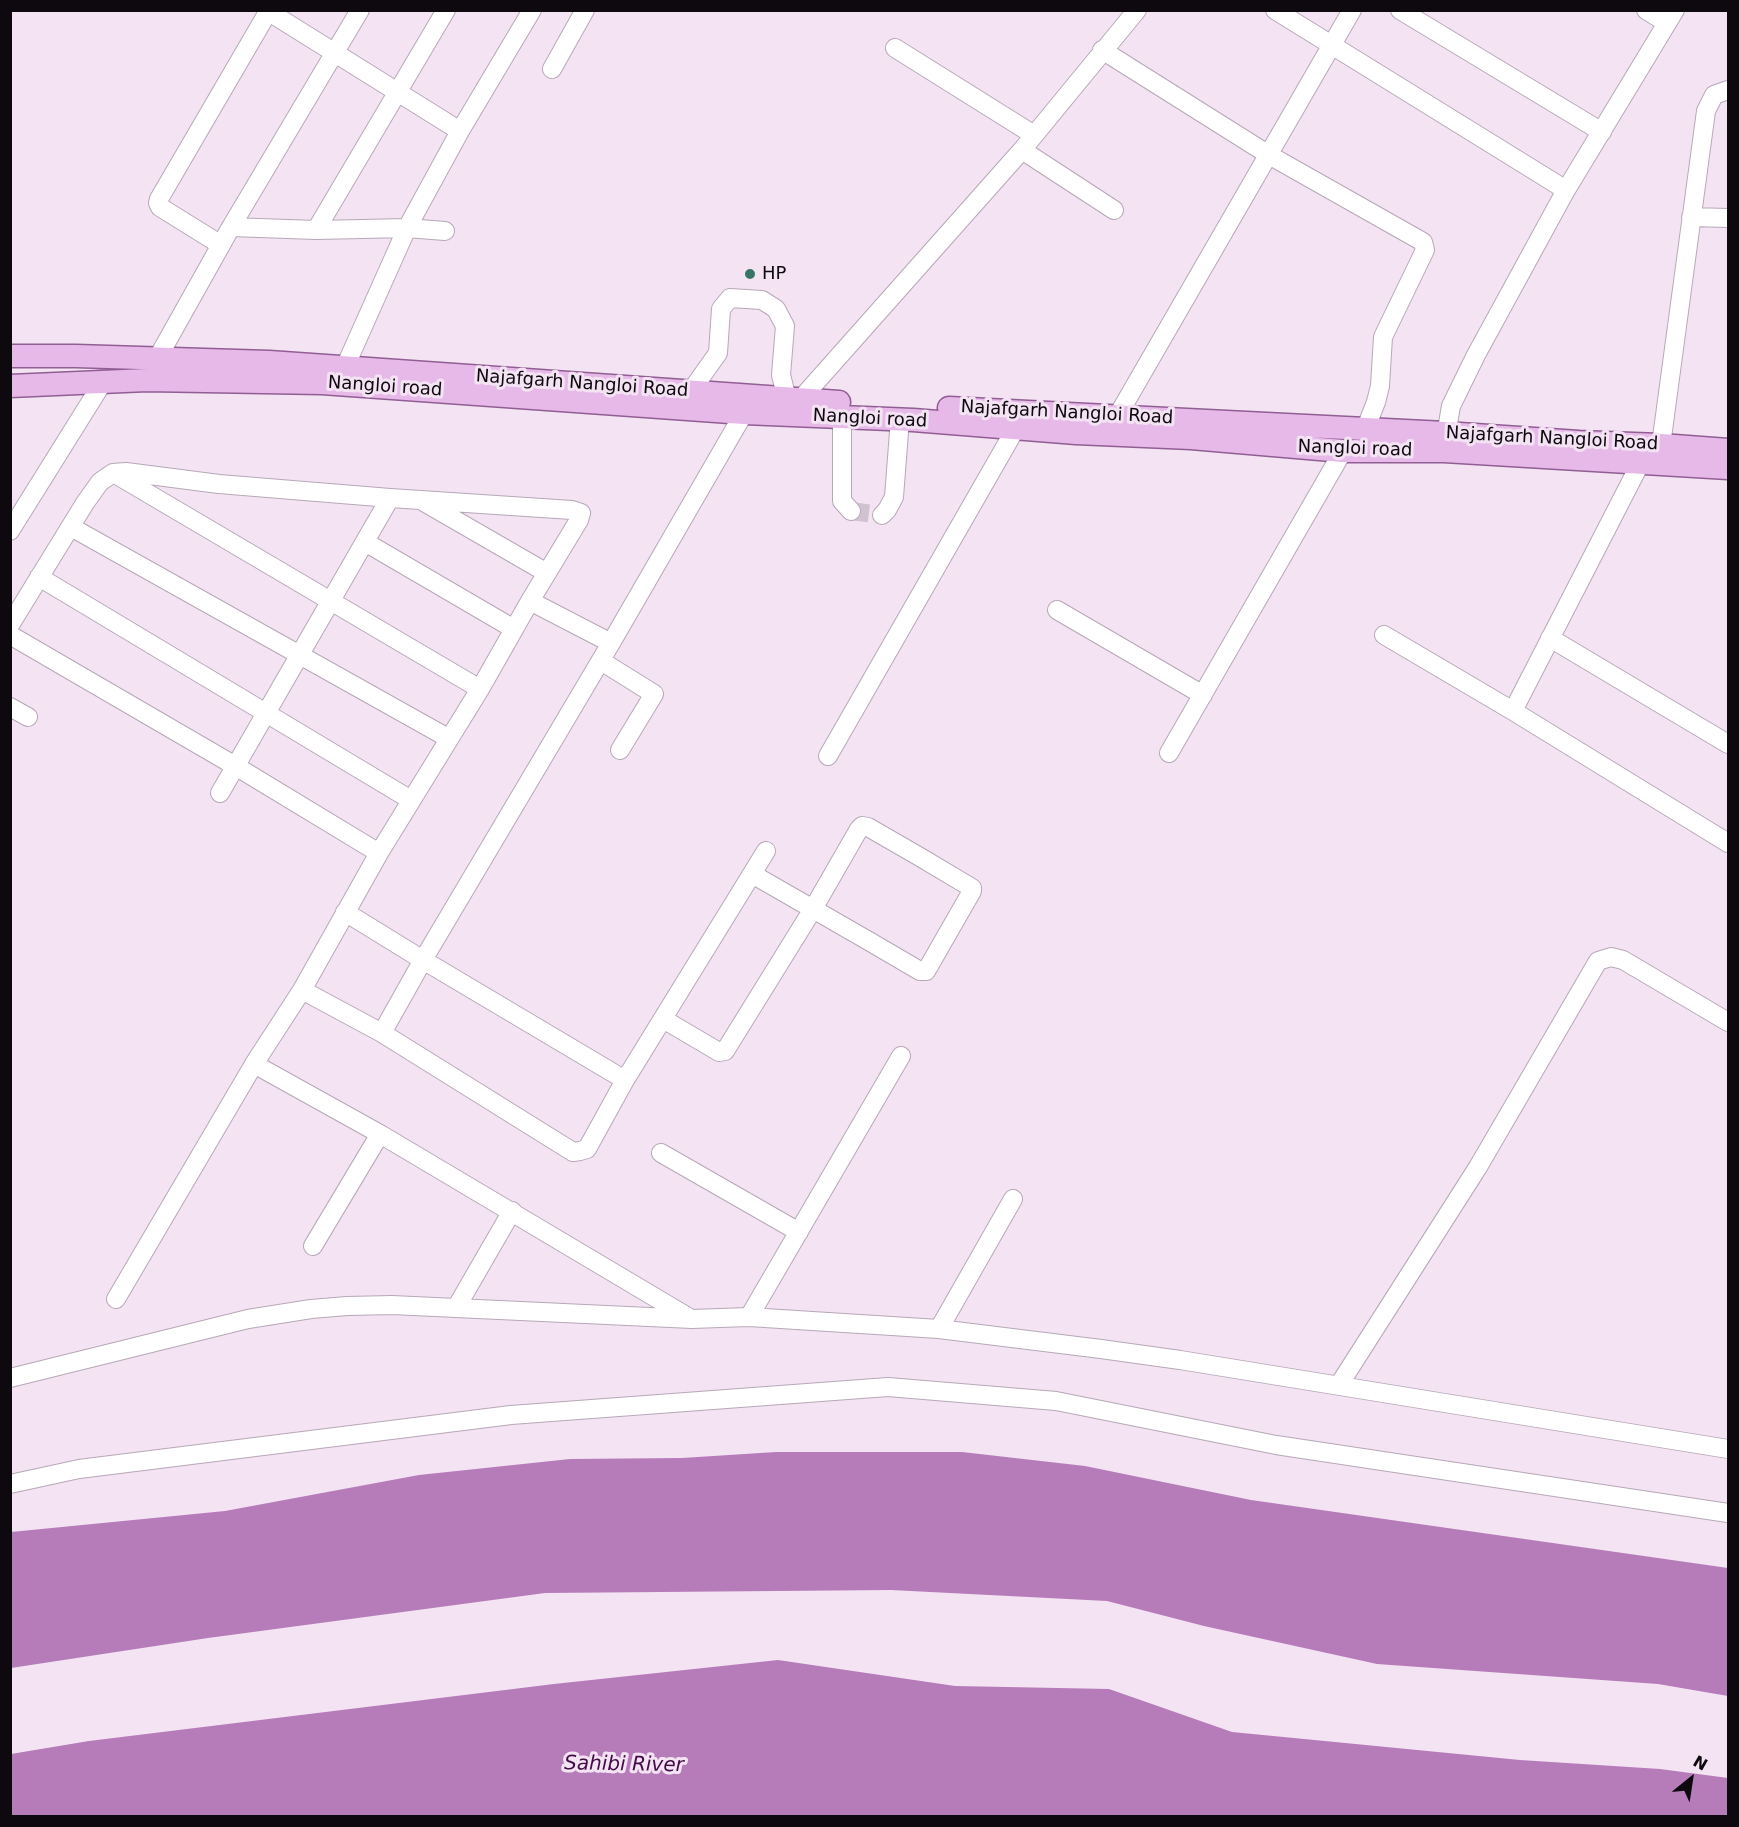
<!DOCTYPE html>
<style>
body{margin:0}
#map{position:relative;width:1739px;height:1827px;overflow:hidden;background:#f3e3f3;font-family:"DejaVu Sans",sans-serif}
canvas{display:block}
.frame{position:absolute;inset:0;border:12px solid #0e090e;pointer-events:none}
.north{position:absolute;left:1661px;top:1749px;width:60px;height:60px;-webkit-text-stroke:4px #f3e3f3;paint-order:stroke;rotate:30deg;font-size:16px;font-weight:700;line-height:24px;text-align:center;color:#0e090e}
.north::after{content:'';display:block;margin:auto;width:21px;height:27px;background:#0e090e;clip-path:polygon(50% 0,100% 100%,50% 72%,0 100%)}
</style>
<div id="map">
<canvas width="1739" height="1827"></canvas>
<div class="frame"></div>
<div class="north">N</div>
</div>
<script>
const context = document.querySelector('canvas').getContext('2d');
context.lineJoin = 'round';
function fill(path, color) {
  context.fillStyle = color;
  context.fill(path, 'evenodd');
}
function poly(rows) {
  const path = new Path2D();
  for (const r of rows) {
    path.moveTo(r[0], r[1]);
    for (let i = 2; i < r.length; i += 2) path.lineTo(r[i], r[i + 1]);
  }
  return path;
}
function stroke(path, color, width, dash) {
  context.strokeStyle = color;
  context.lineWidth = width;
  context.lineCap = dash ? 'butt' : 'round';
  context.setLineDash(dash || []);
  context.stroke(path);
}
function label(font, color, halo, rows, align = 'center') {
  context.font = font + ' "DejaVu Sans",sans-serif';
  context.lineWidth = 6;
  context.setLineDash([]);
  context.textBaseline = 'middle';
  context.strokeStyle = halo;
  context.fillStyle = color;
  for (const [text, x, y, turn = 0] of rows) {
    context.save();
    context.translate(x, y);
    context.rotate((+turn || 0) * Math.PI / 180);
    context.textAlign = isNaN(turn) ? turn : align;
    if (halo) context.strokeText(text, 0, 0);
    context.fillText(text, 0, 0);
    context.restore();
  }
}
const water = poly([
 [776,1452,962,1452,1085,1466,1251,1500,1728,1568,1728,1696,1658,1684,1377,1664,1204,1626,1107,1601,891,1590,545,1593,208,1638,11,1668,11,1532,225,1511,419,1475,570,1459,682,1458],
 [778,1660,955,1686,1109,1689,1232,1732,1520,1760,1660,1769,1728,1778,1728,1816,11,1816,11,1754,89,1741,554,1684]
]);
const minorTunnel = poly([
 [851,511,882,515]
]);
const minor = poly([
 [266,10,460,131],
 [1275,10,1566,190],
 [1400,10,1602,132],
 [1646,10,1667,23],
 [895,48,1034,135],
 [1102,50,1269,155,1423,242,1425,250,1383,337,1380,386,1376,402,1365,430],
 [552,69,585,10],
 [1022,150,1114,210],
 [1691,217,1728,218],
 [231,227,316,230,407,228,445,231],
 [316,230,446,10],
 [221,245,160,207,158,203,159,199,268,12],
 [157,359,231,227,360,10],
 [345,367,407,228,460,131,532,10],
 [691,391,718,353,721,309,730,298,762,300,776,309,785,326,781,375,787,399],
 [799,408,800,400,1022,150,1137,10],
 [1118,415,1352,10],
 [842,417,842,501,851,511],
 [1661,445,1706,111,1714,95,1728,90],
 [1444,447,1451,406,1476,355,1566,190,1675,10],
 [115,474,480,689],
 [424,502,547,573],
 [882,515,887,510,894,497,900,419],
 [71,527,448,738],
 [10,531,103,382],
 [365,542,514,629],
 [39,577,411,800],
 [530,601,611,643,744,413],
 [1057,610,1203,695],
 [10,625,85,503,100,482,113,473,126,472,219,484,390,498,572,510,581,513,579,520,530,601,480,689,379,853,302,990,254,1064,116,1299],
 [10,635,237,767,379,853],
 [1384,635,1513,711,1728,843],
 [1550,638,1728,744],
 [601,661,654,694,620,750],
 [10,707,28,717],
 [1513,711,1641,462],
 [1169,753,1343,451],
 [828,756,1016,428],
 [220,793,390,498],
 [345,912,423,960,625,1080],
 [302,990,382,1033,573,1152,580,1151,587,1149,625,1080,766,851],
 [663,1019,719,1052,725,1051,813,909,859,829,862,826,868,827,920,857,972,888,972,891,929,966,926,971,920,971,867,940,813,909,752,874],
 [382,1033,423,960,611,643],
 [254,1064,380,1134,688,1317],
 [661,1153,799,1232],
 [313,1246,380,1134],
 [456,1308,512,1211],
 [749,1317,901,1056],
 [939,1329,1013,1199],
 [10,1378,248,1319,311,1309,347,1306,392,1305,692,1319,749,1317,939,1329,1101,1349,1180,1360,1728,1449],
 [1339,1385,1478,1167,1598,961,1611,957,1623,960,1728,1022],
 [10,1484,79,1469,511,1415,888,1387,1056,1401,1276,1445,1728,1513]
]);
const major = poly([
 [10,356,76,356,269,362,839,402],
 [10,386,147,380,322,383,744,413,913,420,1076,433,1191,438,1343,451,1444,451,1728,468],
 [949,408,1445,433,1579,442,1661,445,1728,450]
]);
const markers = [
 [750,274,6,"#357666"]
];
const poiNames = [
 ["HP",762,274]
];
const streetNames = [
 ["Najafgarh Nangloi Road",582,384,4],
 ["Nangloi road",385,387,4],
 ["Najafgarh Nangloi Road",1067,413,3],
 ["Nangloi road",870,419,3],
 ["Najafgarh Nangloi Road",1552,439,3],
 ["Nangloi road",1355,449,2]
];
const waterNames = [
 ["Sahibi River",624,1765,1]
];
fill(water, '#b67bb9');
stroke(minorTunnel, '#d1c2d1', 18, [18, 9]);
stroke(minor, '#b7a8b7', 20);
stroke(major, '#915e93', 25);
stroke(minor, '#fff', 18);
stroke(major, '#e7b9e9', 22);
for (const [x, y, r, color] of markers) {
  const dot = new Path2D();
  dot.arc(x, y, r, 0, 2 * Math.PI);
  context.fillStyle = color;
  context.fill(dot);
  stroke(dot, '#f3e3f3', 2);
}
label('18px', '#0e090e', '#f3e3f3', poiNames, 'left');
label('18px', '#0e090e', '#f3e3f3', streetNames);
label('italic 20px', '#430c47', '#f3e3f3', waterNames);
</script>
